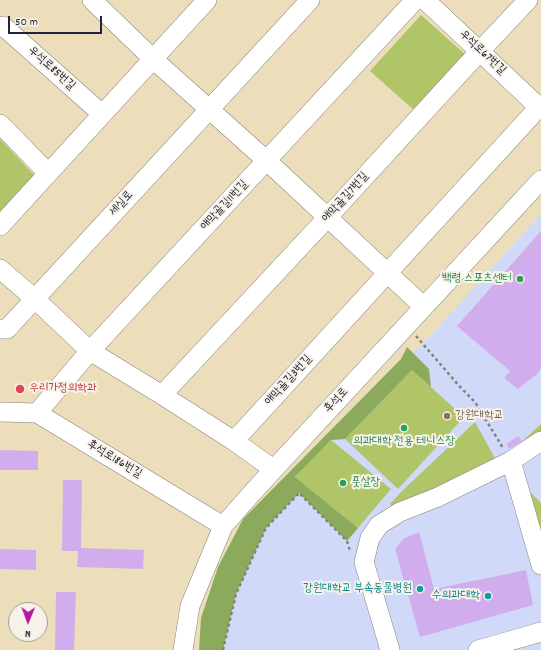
<!DOCTYPE html>
<meta charset="utf-8">
<style>
body{margin:0}
#map{position:relative;width:541px;height:650px;overflow:hidden;background:#ecdeba;font-family:Dekko,sans-serif}
canvas{display:block}
.north{position:absolute;left:8px;top:602px;width:40px;height:40px;box-sizing:border-box;background:#f7f3e8;border:1px solid #a29fa3;border-radius:50%;rotate:181deg;font-size:11px;font-weight:700;line-height:16px;text-align:center;color:#22223b}
.north::after{content:'';display:block;margin:auto;width:14px;height:18px;background:#b5179e;clip-path:polygon(50% 0,100% 100%,50% 72%,0 100%)}
.scale{position:absolute;left:8px;top:16px;width:94px;height:18px;box-sizing:border-box;border:2px solid #22223b;border-top:0;padding-left:5px;font-size:12px;line-height:14px;white-space:nowrap;color:#22223b;-webkit-text-stroke:3px #f7f3e8;paint-order:stroke}
</style>
<div id="map">
<canvas width="541" height="650"></canvas>
<div class="north">N</div>
<div class="scale">50 m</div>
</div>
<script>
const context = document.querySelector('canvas').getContext('2d');
context.lineJoin = 'round';
function fill(path, color) {
  context.fillStyle = color;
  context.fill(path, 'evenodd');
}
function poly(rows) {
  const path = new Path2D();
  for (const r of rows) {
    path.moveTo(r[0], r[1]);
    for (let i = 2; i < r.length; i += 2) path.lineTo(r[i], r[i + 1]);
  }
  return path;
}
function stroke(path, color, width, dash) {
  context.strokeStyle = color;
  context.lineWidth = width;
  context.lineCap = dash ? 'butt' : 'round';
  context.setLineDash(dash || []);
  context.stroke(path);
}
function label(font, color, halo, rows, align = 'center') {
  context.font = font + ' Dekko,"Poor Story",sans-serif';
  context.lineWidth = 4;
  context.setLineDash([]);
  context.textBaseline = 'middle';
  context.strokeStyle = halo;
  context.fillStyle = color;
  for (const [text, x, y, turn = 0] of rows) {
    context.save();
    context.translate(x, y);
    context.rotate((+turn || 0) * Math.PI / 180);
    context.textAlign = isNaN(turn) ? turn : align;
    if (halo) context.strokeText(text, 0, 0);
    context.fillText(text, 0, 0);
    context.restore();
  }
}
const built = poly([
 [541,214,541,650,206,650,263,517,340,432,399,364,422,345]
]);
const green = poly([
 [421,15,467,56,416,112,370,71],
 [0,139,35,176,0,219],
 [412,370,464,417,398,489,345,439],
 [475,422,497,462,395,508,390,504,401,492],
 [541,424,541,432,514,449],
 [331,440,391,489,358,528,295,477],
 [528,490,541,503,541,529]
]);
const forest = poly([
 [407,347,429,369,431,387,412,370,345,439,331,440,295,477,358,528,347,541,299,493,266,528,236,594,223,650,199,650,201,618,218,567,243,519,401,359]
]);
const building = poly([
 [541,231,541,368,537,374,518,389,504,378,510,371,457,326],
 [518,436,522,441,509,449,507,444],
 [0,450,38,451,38,470,0,470],
 [63,480,82,480,81,548,144,550,143,569,77,567,78,551,62,551],
 [419,532,434,589,526,570,533,605,420,637,395,549,403,539],
 [0,549,36,550,36,570,0,569],
 [56,592,76,592,74,650,55,650]
]);
const path = poly([
 [416,336,461,388,475,402,503,448],
 [223,650,236,594,266,528,299,493,347,541,350,551]
]);
const minor = poly([
 [92,0,153,59,267,161,424,307],
 [425,0,541,109],
 [0,27,3,26,102,114],
 [0,124,48,173],
 [0,226,207,0],
 [0,269,35,299,90,351,162,395,234,441,541,105],
 [0,329,7,329,310,0],
 [162,395,327,218,480,51,528,0],
 [0,412,37,413,223,526],
 [37,413,90,351,415,0],
 [234,441,273,469],
 [541,441,511,461,541,565],
 [183,650,190,606,223,526,252,493,541,180],
 [390,650,364,562,370,538,379,525,400,512,438,497,511,461],
 [478,650,541,632]
]);
const markers = [
 [520,279,4,"#2e9e5b"],
 [20,389,5,"#e0444e"],
 [447,416,4,"#8d6e63"],
 [404,428,4,"#2e9e5b"],
 [343,483,4,"#2e9e5b"],
 [420,589,4,"#0f9aa8"],
 [488,596,4,"#0f9aa8"]
];
const streetNames = [
 ["우석로67번길",482,53,43],
 ["우석로85번길",51,69,42],
 ["애막골길7번길",346,198,-48],
 ["세실로",122,204,-48],
 ["애막골길11번길",225,206,-47],
 ["애막골길3번길",289,381,-48],
 ["후석로",337,401,-47],
 ["후석로186번길",114,460,31]
];
const leisureNames = [
 ["백령 스포츠센터",512,279],
 ["의과대학 전용 테니스장",404,442,"center"],
 ["풋살장",351,483,"left"]
];
const healthNames = [
 ["우리가정의학과",29,389]
];
const educationNames = [
 ["강원대학교",455,416]
];
const cultureNames = [
 ["강원대학교 부속동물병원",412,589],
 ["수의과대학",480,596]
];
fill(built, '#d1d9f9');
fill(green, '#b0c468');
fill(forest, '#8caa5c');
fill(building, '#d1adee');
stroke(minor, '#87807a', 20);
stroke(path, '#87807a', 2.5, [3, 3]);
stroke(minor, '#fff', 19);
for (const [x, y, r, color] of markers) {
  const dot = new Path2D();
  dot.arc(x, y, r, 0, 2 * Math.PI);
  context.fillStyle = color;
  context.fill(dot);
  stroke(dot, '#f7f3e8', 1.5);
}
label('12px', '#22223b', '#f7f3e8', streetNames);
label('12px', '#27864d', '#f7f3e8', leisureNames, 'right');
label('12px', '#be3a42', '#f7f3e8', healthNames, 'left');
label('12px', '#785e54', '#f7f3e8', educationNames, 'left');
label('12px', '#0d838f', '#f7f3e8', cultureNames, 'right');
</script>
